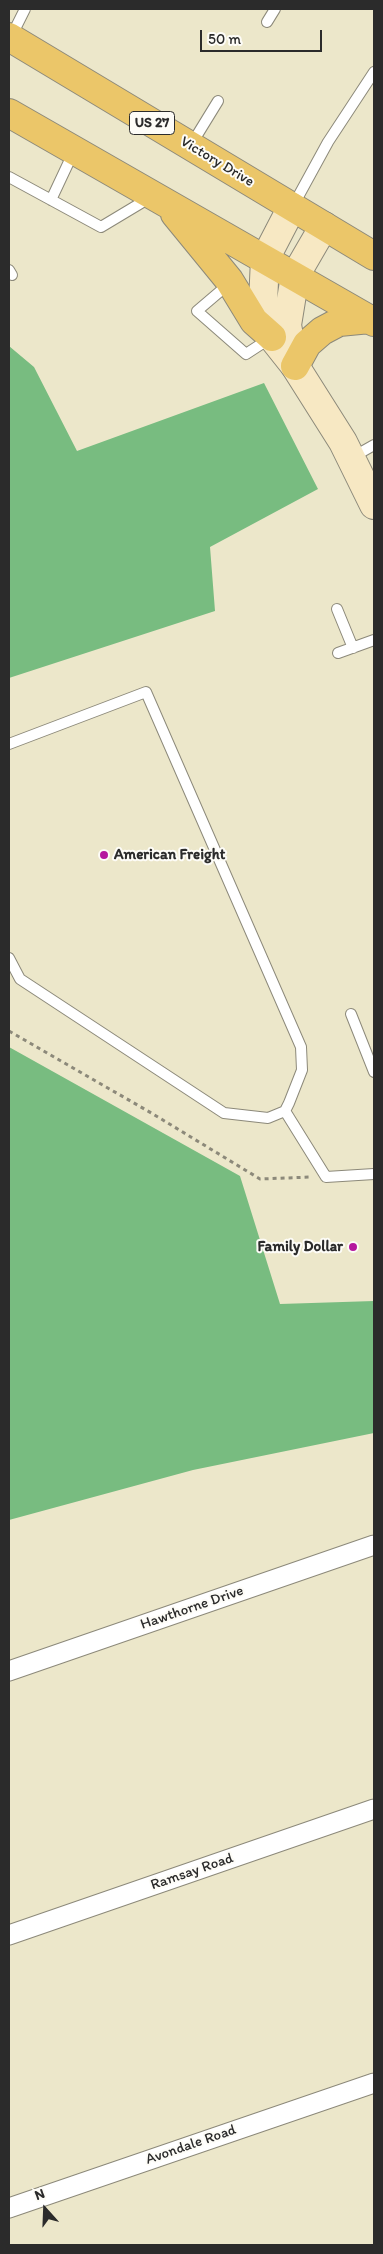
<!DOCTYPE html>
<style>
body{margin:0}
#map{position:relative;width:383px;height:2254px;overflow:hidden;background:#ece7ca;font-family:Itim,sans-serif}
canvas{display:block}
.frame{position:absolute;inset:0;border:10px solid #2b2b2b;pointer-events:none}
.north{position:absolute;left:20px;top:2184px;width:50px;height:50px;-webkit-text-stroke:4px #fdfcf7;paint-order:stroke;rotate:340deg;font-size:14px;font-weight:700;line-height:20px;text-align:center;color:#2b2b2b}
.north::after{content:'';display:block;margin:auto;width:18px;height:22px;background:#2b2b2b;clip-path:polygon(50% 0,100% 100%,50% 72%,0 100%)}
.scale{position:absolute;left:200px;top:30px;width:122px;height:22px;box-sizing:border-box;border:2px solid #2b2b2b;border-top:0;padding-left:6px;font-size:15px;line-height:18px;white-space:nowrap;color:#2b2b2b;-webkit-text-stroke:4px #fdfcf7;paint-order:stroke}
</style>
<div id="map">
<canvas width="383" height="2254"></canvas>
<div class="frame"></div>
<div class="north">N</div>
<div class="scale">50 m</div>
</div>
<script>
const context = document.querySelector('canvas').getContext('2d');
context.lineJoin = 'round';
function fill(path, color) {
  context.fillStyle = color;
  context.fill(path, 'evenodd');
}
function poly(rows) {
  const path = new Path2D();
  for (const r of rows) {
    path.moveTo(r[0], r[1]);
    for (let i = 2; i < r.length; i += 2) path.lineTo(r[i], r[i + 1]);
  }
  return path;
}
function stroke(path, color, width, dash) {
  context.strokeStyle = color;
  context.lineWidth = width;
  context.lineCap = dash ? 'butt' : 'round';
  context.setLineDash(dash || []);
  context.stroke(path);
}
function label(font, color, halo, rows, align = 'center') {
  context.font = font + ' Itim,sans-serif';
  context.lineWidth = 4;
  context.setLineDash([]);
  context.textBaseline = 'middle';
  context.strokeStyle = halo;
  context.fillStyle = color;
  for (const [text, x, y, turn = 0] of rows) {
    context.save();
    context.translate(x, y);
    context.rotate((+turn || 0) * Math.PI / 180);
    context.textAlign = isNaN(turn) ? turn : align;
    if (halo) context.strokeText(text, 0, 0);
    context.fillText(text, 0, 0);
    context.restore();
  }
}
const forest = poly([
 [9,346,34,367,77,451,264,383,318,489,210,547,215,611,9,678],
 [9,1047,240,1176,280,1304,374,1301,374,1433,193,1470,9,1520]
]);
const path = poly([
 [9,1031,153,1114,260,1179,311,1177]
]);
const lane = poly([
 [267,22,275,9],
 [11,37,25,9],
 [191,145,218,101],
 [9,177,101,227,151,197],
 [51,200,74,151],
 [293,206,328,142,374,72],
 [9,270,12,275],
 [229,281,224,288,197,311,246,354,272,337],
 [351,458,374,445],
 [337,609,353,648],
 [338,653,374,640],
 [9,744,146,692,301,1047,302,1070,289,1103,285,1111,268,1118,224,1113,20,979,9,958],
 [351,1014,374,1072],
 [285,1111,326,1177,374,1174]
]);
const street = poly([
 [9,1671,374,1545],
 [9,1935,374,1809],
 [9,2208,374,2083]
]);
const secondary = poly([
 [292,207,265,259,263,303,272,337,295,366,343,442,374,505],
 [293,357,287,325,295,276,324,226]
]);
const highway = poly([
 [9,37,374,256],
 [9,113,374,322],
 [175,214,229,280,254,321,272,337],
 [295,366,307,344,322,331,339,322,370,319]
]);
const markers = [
 [104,855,5,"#b5179e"],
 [353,1247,5,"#b5179e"]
];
const shields = [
 [152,123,45]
];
const shieldNames = [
 ["US 27",152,123]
];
const streetNames = [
 ["Victory Drive",217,162,31],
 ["Hawthorne Drive",192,1608,-19],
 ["Ramsay Road",192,1872,-19],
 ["Avondale Road",191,2145,-19]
];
const poiNames = [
 ["American Freight",114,855],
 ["Family Dollar",343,1247,"right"]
];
fill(forest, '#78bc80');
stroke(lane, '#8c897a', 12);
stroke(street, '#8c897a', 21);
stroke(secondary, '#8c897a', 30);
stroke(highway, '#8c897a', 30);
stroke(path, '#8c897a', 3, [4, 4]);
stroke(lane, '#fff', 10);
stroke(street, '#fff', 19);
stroke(secondary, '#f7e8c3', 28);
stroke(highway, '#ebc669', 28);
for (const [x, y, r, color] of markers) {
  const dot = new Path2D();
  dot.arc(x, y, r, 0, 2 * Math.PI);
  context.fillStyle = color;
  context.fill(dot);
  stroke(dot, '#fdfcf7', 2);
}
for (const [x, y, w] of shields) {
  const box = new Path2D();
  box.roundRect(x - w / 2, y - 11.5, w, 23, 4);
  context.fillStyle = '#fdfcf7';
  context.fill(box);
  stroke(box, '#2b2b2b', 1);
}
label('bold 14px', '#2b2b2b', null, shieldNames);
label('15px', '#2b2b2b', '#fdfcf7', streetNames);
label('bold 15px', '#2b2b2b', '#fdfcf7', poiNames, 'left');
</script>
